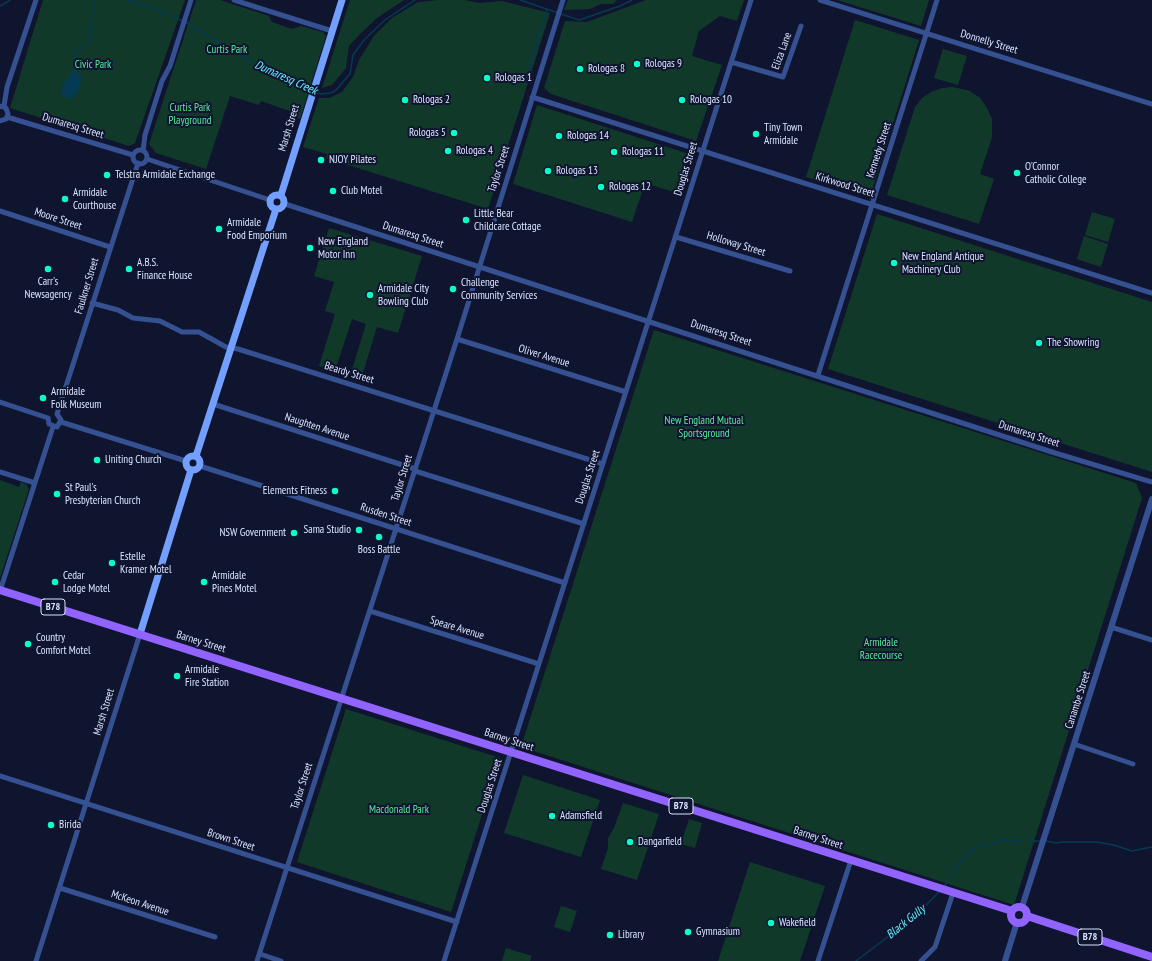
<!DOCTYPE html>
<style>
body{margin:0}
canvas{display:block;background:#0f142f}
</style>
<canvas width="1152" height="961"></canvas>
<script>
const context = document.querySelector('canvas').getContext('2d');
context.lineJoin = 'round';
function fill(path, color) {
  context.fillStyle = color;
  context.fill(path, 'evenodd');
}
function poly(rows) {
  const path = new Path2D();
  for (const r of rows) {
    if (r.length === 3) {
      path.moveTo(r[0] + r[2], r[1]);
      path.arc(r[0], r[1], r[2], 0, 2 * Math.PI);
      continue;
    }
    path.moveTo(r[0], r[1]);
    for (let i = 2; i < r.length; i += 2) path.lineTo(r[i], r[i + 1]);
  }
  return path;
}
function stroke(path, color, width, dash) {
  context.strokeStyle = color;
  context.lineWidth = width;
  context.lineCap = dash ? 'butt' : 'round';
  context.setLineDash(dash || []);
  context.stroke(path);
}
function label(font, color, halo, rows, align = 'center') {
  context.font = font + ' "PT Sans Narrow",sans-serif';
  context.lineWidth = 4;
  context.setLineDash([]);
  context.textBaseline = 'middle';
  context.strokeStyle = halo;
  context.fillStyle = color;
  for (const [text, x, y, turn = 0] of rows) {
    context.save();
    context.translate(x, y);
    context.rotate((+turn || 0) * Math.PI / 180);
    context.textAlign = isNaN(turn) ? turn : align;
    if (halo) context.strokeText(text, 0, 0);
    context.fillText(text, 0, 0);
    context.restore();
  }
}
const green = poly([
 [43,0,185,0,135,143,129,146,10,108],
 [196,0,220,0,269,16,272,22,292,29,301,26,323,32,326,36,300,119,289,115,290,111,261,101,259,105,230,96,206,169,156,153,149,144],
 [350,0,404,0,377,18,359,35,349,46,346,68,332,85,322,88],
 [439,0,465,0,479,3,502,1,550,13,488,209,326,158,327,154,303,147,319,98,329,98,342,92,353,77,359,60,374,36,392,18,418,2],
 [568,0,617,0,613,4,601,4,590,9,564,10],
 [646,0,744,0,737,21,720,16,699,31,692,56,722,65,696,141,551,94,544,88,565,21,587,22],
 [837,0,929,0,921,26],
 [855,20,919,40,870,197,806,177],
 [943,49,967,56,958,85,934,78],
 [953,87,970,91,980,98,987,108,992,119,992,137,980,174,994,179,979,224,887,195,915,107,922,98,931,92,942,88],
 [537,105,692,155,680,194,645,183,632,222,513,184],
 [1092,212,1115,219,1108,242,1085,235],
 [877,214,1152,302,1152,472,828,369],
 [329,228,422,256,398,333,377,327,361,379,350,376,366,324,352,319,335,371,319,366,335,314,325,311,334,282,314,276],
 [1084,236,1108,244,1101,267,1077,259],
 [654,330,1136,483,1142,498,1014,905,521,747],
 [0,480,19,487,21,482,26,484,29,489,0,578],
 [346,709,500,758,451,912,297,862],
 [523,775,600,800,581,857,504,833],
 [623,803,659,814,637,880,601,869,608,848,608,838,614,828],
 [689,819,702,823,695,848,681,844],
 [750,862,825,886,800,961,718,961],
 [561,906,577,911,570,932,554,927],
 [506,948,532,956,530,961,502,961]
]);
const water = poly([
 [75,69,81,76,80,89,74,97,69,99,62,95,61,86,68,79,72,70]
]);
const stream = poly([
 [127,0,152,8,183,21],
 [520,0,579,20,620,6,632,0],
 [0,6,10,0],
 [186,22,264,71,310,91],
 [75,69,75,58,77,52,90,40,92,11,96,0],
 [524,84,547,9],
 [316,93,321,94,331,93,336,90,350,74,353,55,364,40,385,20,415,0],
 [1028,841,1042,841],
 [1046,841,1056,843,1063,842,1097,842,1114,845,1132,851,1152,847],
 [952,873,966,854,977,847,1000,840,1021,841],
 [944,887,950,877],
 [856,961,915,916,940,891]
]);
const minor = poly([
 [234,0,332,31],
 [820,0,1152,104],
 [731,62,783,77,801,26],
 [532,97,1152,293],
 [0,106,6,108,8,114,6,119,0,121],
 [4,106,7,87,36,0],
 [7,117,133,155],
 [140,157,7],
 [143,151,145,135,162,81,170,66,191,0],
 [147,159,270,200],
 [285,204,1055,453,1152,482],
 [0,211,110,247],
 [676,237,790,271],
 [92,303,118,310,133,318,160,321,182,332,199,332,226,347,238,349,603,464],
 [457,339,626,392],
 [818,375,937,0],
 [0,402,48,418],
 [213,404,415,469],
 [57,414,138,163],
 [48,418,49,424,57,427,61,420,57,414],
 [61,422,186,461],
 [200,466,565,583],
 [415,471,584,524],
 [0,472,35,483],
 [0,591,53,427],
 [370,611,539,664],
 [1111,627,1152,640],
 [1074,744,1133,764],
 [0,776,457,922],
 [60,888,215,937],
 [260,954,281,961],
 [36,961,140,634],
 [257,961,457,339,563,0],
 [444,961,751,0],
 [818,961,851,860],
 [921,961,935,947,953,893]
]);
const tertiary = poly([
 [1022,907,1152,499],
 [1005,961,1017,922]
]);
const secondary = poly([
 [277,202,7],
 [281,195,342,0],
 [193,463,7],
 [196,456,276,209],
 [140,634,191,470]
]);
const primary = poly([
 [0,590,1012,911],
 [1019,915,8],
 [1027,916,1152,957]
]);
const markers = [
 [637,64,4,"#08ffc5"],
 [580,69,4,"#08ffc5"],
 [487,78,4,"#08ffc5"],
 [405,100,4,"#08ffc5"],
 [682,100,4,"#08ffc5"],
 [454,133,4,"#08ffc5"],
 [756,134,4,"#08ffc5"],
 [559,136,4,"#08ffc5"],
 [448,151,4,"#08ffc5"],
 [614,152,4,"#08ffc5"],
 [321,160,4,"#08ffc5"],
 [548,171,4,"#08ffc5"],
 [1017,173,4,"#08ffc5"],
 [107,175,4,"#08ffc5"],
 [601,187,4,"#08ffc5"],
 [333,191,4,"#08ffc5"],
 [65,199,4,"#08ffc5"],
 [466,220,4,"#08ffc5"],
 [219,229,4,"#08ffc5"],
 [310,248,4,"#08ffc5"],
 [894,263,4,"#08ffc5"],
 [48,269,4,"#08ffc5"],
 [129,269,4,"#08ffc5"],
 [453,289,4,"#08ffc5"],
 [370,295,4,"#08ffc5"],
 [1039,343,4,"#08ffc5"],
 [43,398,4,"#08ffc5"],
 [97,460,4,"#08ffc5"],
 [335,491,4,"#08ffc5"],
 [57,494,4,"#08ffc5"],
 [359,530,4,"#08ffc5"],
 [294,533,4,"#08ffc5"],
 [379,537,4,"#08ffc5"],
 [112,563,4,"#08ffc5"],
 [55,582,4,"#08ffc5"],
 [204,582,4,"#08ffc5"],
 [28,644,4,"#08ffc5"],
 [177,676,4,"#08ffc5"],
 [552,816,4,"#08ffc5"],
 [51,825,4,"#08ffc5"],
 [630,842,4,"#08ffc5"],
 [771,923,4,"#08ffc5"],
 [688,932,4,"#08ffc5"],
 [610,935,4,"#08ffc5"]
];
const shields = [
 [53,607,24],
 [681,806,24],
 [1090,937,24]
];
const shieldNames = [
 ["B78",53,607],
 ["B78",681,806],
 ["B78",1090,937]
];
const streetNames = [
 ["Donnelly Street",989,42,17],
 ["Eliza Lane",782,51,-70],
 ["Dumaresq Street",73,126,17],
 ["Marsh Street",289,128,-73],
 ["Kennedy Street",879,150,-72],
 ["Taylor Street",499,169,-72],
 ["Douglas Street",686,169,-73],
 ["Kirkwood Street",845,185,17],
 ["Moore Street",58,219,18],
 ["Dumaresq Street",413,235,18],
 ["Holloway Street",736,244,17],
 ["Faulkner Street",87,286,-73],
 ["Dumaresq Street",721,333,18],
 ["Oliver Avenue",544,356,17],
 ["Beardy Street",349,373,17],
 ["Naughten Avenue",317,427,18],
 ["Dumaresq Street",1029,434,18],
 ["Douglas Street",588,477,-72],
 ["Taylor Street",402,478,-73],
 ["Rusden Street",386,515,18],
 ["Speare Avenue",457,628,17],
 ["Barney Street",201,642,17],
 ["Canambe Street",1078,700,-72],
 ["Marsh Street",104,712,-73],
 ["Barney Street",509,740,18],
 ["Taylor Street",302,786,-72],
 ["Douglas Street",490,786,-72],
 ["Barney Street",818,838,18],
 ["Brown Street",231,840,18],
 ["McKeon Avenue",140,903,18]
];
const parkNames = [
 ["Curtis Park",227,50],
 ["Civic Park",93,65],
 ["Curtis Park",190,108],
 ["Playground",190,121],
 ["New England Mutual",704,421],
 ["Sportsground",704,434],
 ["Armidale",881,643],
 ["Racecourse",881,656],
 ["Macdonald Park",399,810]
];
const poiNames = [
 ["Rologas 9",645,64],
 ["Rologas 8",588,69],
 ["Rologas 1",495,78],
 ["Rologas 2",413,100],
 ["Rologas 10",690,100],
 ["Tiny Town",764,128],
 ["Armidale",764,141],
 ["Rologas 5",446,133,"right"],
 ["Rologas 14",567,136],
 ["Rologas 4",456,151],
 ["Rologas 11",622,152],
 ["NJOY Pilates",329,160],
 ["O'Connor",1025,167],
 ["Catholic College",1025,180],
 ["Rologas 13",556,171],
 ["Telstra Armidale Exchange",115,175],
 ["Rologas 12",609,187],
 ["Club Motel",341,191],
 ["Armidale",73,193],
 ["Courthouse",73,206],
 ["Little Bear",474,214],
 ["Childcare Cottage",474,227],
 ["Armidale",227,223],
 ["Food Emporium",227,236],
 ["New England",318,242],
 ["Motor Inn",318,255],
 ["New England Antique",902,257],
 ["Machinery Club",902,270],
 ["A.B.S.",137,263],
 ["Finance House",137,276],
 ["Carr's",48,282,"center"],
 ["Newsagency",48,295,"center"],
 ["Challenge",461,283],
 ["Community Services",461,296],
 ["Armidale City",378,289],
 ["Bowling Club",378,302],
 ["The Showring",1047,343],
 ["Armidale",51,392],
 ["Folk Museum",51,405],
 ["Uniting Church",105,460],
 ["St Paul's",65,488],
 ["Presbyterian Church",65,501],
 ["Elements Fitness",327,491,"right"],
 ["Sama Studio",351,530,"right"],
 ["NSW Government",286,533,"right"],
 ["Boss Battle",379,550,"center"],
 ["Estelle",120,557],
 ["Kramer Motel",120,570],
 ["Cedar",63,576],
 ["Lodge Motel",63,589],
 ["Armidale",212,576],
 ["Pines Motel",212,589],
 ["Country",36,638],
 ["Comfort Motel",36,651],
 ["Armidale",185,670],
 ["Fire Station",185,683],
 ["Adamsfield",560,816],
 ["Birida",59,825],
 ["Dangarfield",638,842],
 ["Wakefield",779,923],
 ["Gymnasium",696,932],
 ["Library",618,935]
];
const waterNames = [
 ["Dumaresq Creek",286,78,24],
 ["Black Gully",906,922,-39]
];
fill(green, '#11392a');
fill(water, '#053a52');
stroke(stream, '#053a52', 1.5);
stroke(minor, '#355192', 5);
stroke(tertiary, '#355192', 6);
stroke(secondary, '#739fff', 7);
stroke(primary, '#9163ff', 8);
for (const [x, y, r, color] of markers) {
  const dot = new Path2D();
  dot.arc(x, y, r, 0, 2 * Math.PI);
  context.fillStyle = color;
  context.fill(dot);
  stroke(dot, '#0f142f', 1.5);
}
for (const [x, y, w] of shields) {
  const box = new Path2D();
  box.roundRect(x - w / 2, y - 8, w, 16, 3);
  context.fillStyle = '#0f142f';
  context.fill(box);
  stroke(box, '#dce4ff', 1);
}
label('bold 10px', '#dce4ff', null, shieldNames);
label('11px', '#dce4ff', '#0f142f', streetNames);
label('11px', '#5aed97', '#0f142f', parkNames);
label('11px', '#dce4ff', '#0f142f', poiNames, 'left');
label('italic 12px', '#6aecff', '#0f142f', waterNames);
</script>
